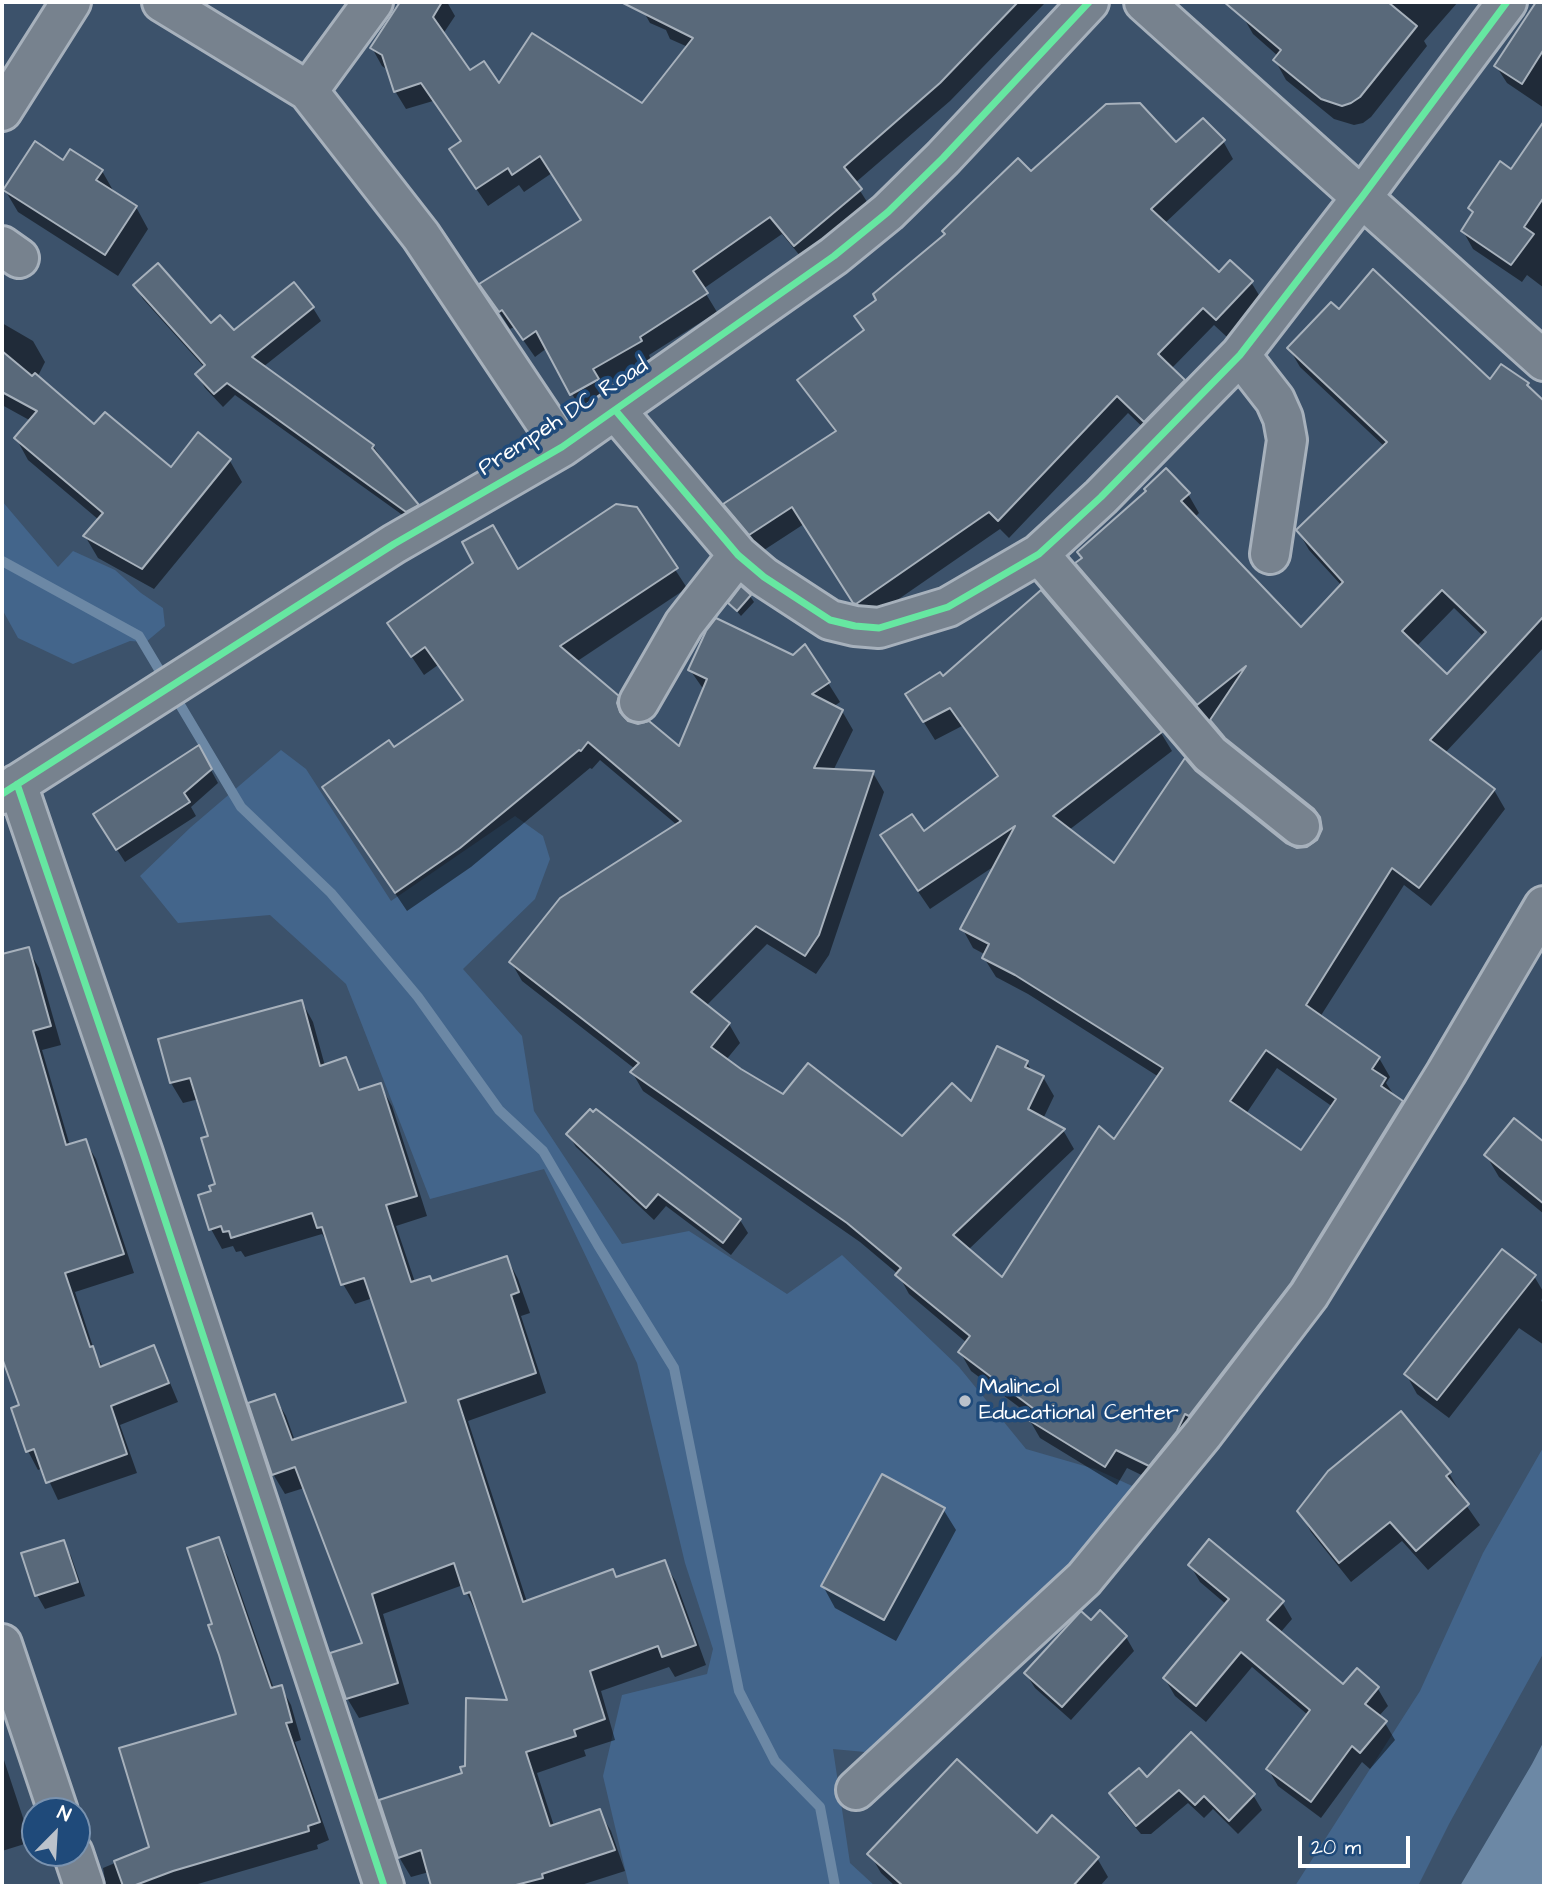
<!DOCTYPE html>
<style>
body{margin:0}
#map{position:relative;width:1546px;height:1888px;overflow:hidden;background:#3c526b;font-family:"Architects Daughter",sans-serif}
canvas{display:block}
.frame{position:absolute;inset:0;border:4px solid #fff;pointer-events:none}
.north{position:absolute;left:21px;top:1797px;width:70px;height:70px;box-sizing:border-box;background:#1f4a7a;border:2px solid #7992af;border-radius:50%;rotate:24deg;font-size:19px;font-weight:700;line-height:28px;text-align:center;color:#fff}
.north::after{content:'';display:block;margin:auto;width:24px;height:32px;background:#bbc2cb;clip-path:polygon(50% 0,100% 100%,50% 72%,0 100%)}
.scale{position:absolute;left:1298px;top:1836px;width:112px;height:32px;box-sizing:border-box;border:4px solid #fff;border-top:0;padding-left:9px;font-size:21px;line-height:24px;white-space:nowrap;color:#fff;-webkit-text-stroke:5px #1f4a7a;paint-order:stroke}
</style>
<div id="map">
<canvas width="1546" height="1888"></canvas>
<div class="frame"></div>
<div class="north">N</div>
<div class="scale">20 m</div>
</div>
<script>
const context = document.querySelector('canvas').getContext('2d');
context.lineJoin = 'round';
function fill(path, color) {
  context.fillStyle = color;
  context.fill(path, 'evenodd');
}
function poly(rows) {
  const path = new Path2D();
  for (const r of rows) {
    path.moveTo(r[0], r[1]);
    for (let i = 2; i < r.length; i += 2) path.lineTo(r[i], r[i + 1]);
  }
  return path;
}
function stroke(path, color, width, dash) {
  context.strokeStyle = color;
  context.lineWidth = width;
  context.lineCap = dash ? 'butt' : 'round';
  context.setLineDash(dash || []);
  context.stroke(path);
}
function label(font, color, halo, rows, align = 'center') {
  context.font = font + ' "Architects Daughter",sans-serif';
  context.lineWidth = 7;
  context.setLineDash([]);
  context.textBaseline = 'middle';
  context.strokeStyle = halo;
  context.fillStyle = color;
  for (const [text, x, y, turn = 0] of rows) {
    context.save();
    context.translate(x, y);
    context.rotate((+turn || 0) * Math.PI / 180);
    context.textAlign = isNaN(turn) ? turn : align;
    if (halo) context.strokeText(text, 0, 0);
    context.fillText(text, 0, 0);
    context.restore();
  }
}
const green = poly([
 [2,501,58,567,73,551,115,570,141,593,163,608,165,626,146,642,130,641,73,664,18,638,2,609],
 [281,750,306,769,391,901,515,816,543,836,550,859,535,899,463,969,522,1036,534,1111,622,1244,689,1231,787,1294,842,1255,959,1367,1026,1449,1095,1469,1141,1490,1083,1561,865,1752,833,1749,850,1863,875,1886,629,1886,603,1776,622,1695,707,1674,713,1649,685,1563,637,1363,544,1169,430,1199,346,984,270,915,178,923,140,876,191,827],
 [1544,1446,1544,1652,1449,1824,1418,1886,1295,1886,1420,1691,1483,1553]
]);
const water = poly([
 [1544,1741,1544,1886,1460,1886,1532,1764]
]);
const shadow = poly([
 [402,2,447,2,455,16,443,34,470,73,500,87,642,105,688,47,670,39,666,30,650,23,640,5,641,2,1042,2,1044,4,950,101,855,183,871,208,806,263,782,234,703,289,717,312,649,355,651,360,602,388,608,398,582,412,547,348,535,357,514,327,510,329,482,285,582,221,552,173,524,192,519,185,488,206,462,168,462,143,433,101,406,109,395,91,388,70,382,66,372,48],
 [1253,2,1458,2,1424,41,1427,46,1371,117,1363,123,1354,125,1334,119,1286,80,1275,60,1278,56,1253,34,1242,15],
 [1540,2,1544,2,1544,108,1507,83,1496,66],
 [1544,124,1544,288,1527,275,1522,282,1473,249,1463,231,1474,215,1470,209,1512,171],
 [1223,141,1233,159,1164,224,1219,274,1251,282,1262,300,1227,337,1214,325,1171,369,1183,381,1194,399,1155,439,1128,413,1009,538,1000,529,867,621,804,524,761,552,736,522,726,505,836,433,800,380,864,331,856,317,1031,173,1176,145],
 [64,162,102,171,114,192,136,207,148,229,118,276,18,212,5,190],
 [135,286,211,325,234,332,313,308,321,321,263,367,373,446,425,519,415,524,235,395,223,407,205,388,197,374,204,367,143,299],
 [1339,312,1491,382,1526,386,1544,402,1544,647,1445,753,1494,790,1505,809,1431,906,1404,885,1320,1017,1379,1058,1390,1077,1386,1083,1412,1122,1160,1484,1127,1468,1117,1485,1040,1438,1029,1419,1031,1416,971,1371,960,1352,967,1343,909,1294,898,1274,860,1242,643,1091,632,1072,635,1069,522,981,511,962,677,825,600,760,592,769,590,768,471,867,407,911,324,787,393,750,464,702,438,665,424,675,389,623,517,571,636,509,687,588,576,662,617,697,629,716,627,722,680,749,704,690,690,670,794,657,805,646,840,702,833,707,842,711,853,730,833,771,873,773,884,792,829,955,816,974,767,944,706,1006,729,1024,740,1043,726,1060,783,1096,902,1139,972,1104,1027,1062,1032,1072,1043,1077,1054,1096,1043,1119,1063,1130,1074,1149,968,1250,1003,1279,1114,1141,1159,1077,1028,994,996,977,984,958,986,955,973,948,962,928,996,865,930,909,893,855,882,836,923,833,998,778,962,726,935,740,918,713,943,678,1161,733,1172,751,1069,830,1114,866,1195,772,1285,845,1297,849,1308,848,1318,841,1323,825,1238,757,1223,740,1212,720,1209,723,1089,582,1078,563,1188,494,1199,513,1194,518,1301,629,1342,586,1309,550,1298,531,1385,447,1300,367,1289,348],
 [1454,608,1484,637,1447,677,1416,647],
 [1277,1068,1333,1107,1301,1152,1246,1114],
 [2,323,33,341,45,362,37,378,95,426,171,470,199,435,230,461,242,482,154,589,98,558,85,536,99,520,28,460,16,438,31,421,2,405],
 [750,596,754,602,741,616,730,603],
 [206,761,218,783,191,807,196,816,125,862,103,828],
 [28,949,39,968,61,1045,42,1050,70,1146,85,1141,96,1159,134,1273,75,1292,95,1353,103,1367,153,1347,163,1366,178,1402,120,1425,137,1473,58,1500,43,1468,38,1470,28,1451,21,1406,5,1363,2,1364,2,956],
 [302,1002,313,1022,325,1066,345,1059,361,1091,380,1085,392,1106,427,1216,396,1226,415,1282,432,1283,507,1258,518,1279,530,1313,521,1316,546,1393,468,1421,527,1602,617,1579,664,1562,676,1582,706,1665,675,1677,669,1667,601,1691,615,1740,584,1750,586,1756,537,1773,554,1826,599,1811,611,1831,625,1871,578,1886,433,1886,429,1872,411,1877,399,1857,464,1774,509,1701,479,1613,477,1614,463,1585,383,1614,409,1704,359,1718,347,1698,365,1645,304,1488,285,1494,273,1474,274,1396,286,1416,295,1441,409,1403,373,1298,355,1304,343,1284,331,1248,322,1234,245,1257,241,1251,236,1252,233,1246,222,1249,211,1229,213,1192,217,1185,211,1137,199,1099,183,1103,171,1083,160,1040],
 [597,1111,740,1220,748,1233,731,1255,666,1206,654,1220,576,1147,568,1134],
 [1515,1120,1544,1145,1544,1214,1499,1177,1486,1155],
 [1534,1276,1544,1293,1541,1301,1544,1303,1544,1345,1519,1328,1449,1418,1417,1394,1406,1374],
 [1449,1473,1461,1494,1459,1495,1480,1525,1428,1570,1402,1541,1351,1582,1311,1532,1299,1511],
 [943,1509,956,1530,896,1641,835,1608,823,1586],
 [218,1539,228,1557,274,1689,281,1687,291,1705,301,1740,295,1742,329,1840,317,1845,318,1849,191,1886,106,1886,103,1868,151,1848,238,1715,214,1625],
 [63,1542,71,1556,85,1596,45,1609,37,1595],
 [1190,1565,1282,1602,1292,1619,1280,1633,1343,1687,1357,1670,1378,1689,1388,1706,1378,1717,1385,1723,1395,1740,1370,1769,1362,1762,1321,1818,1278,1786,1268,1769,1308,1715,1252,1667,1206,1722,1175,1696,1165,1679,1227,1605,1200,1582],
 [1091,1623,1126,1637,1134,1651,1071,1720,1035,1688,1026,1674],
 [2,1754,31,1842,2,1851],
 [1147,1780,1253,1795,1262,1810,1238,1834,1213,1809,1204,1818,1188,1803,1151,1834,1141,1834,1119,1808,1111,1794],
 [1037,1835,1097,1858,1108,1877,1100,1886,895,1886,881,1873,870,1854]
]);
const stream = poly([
 [2,561,139,636,241,807,331,893,418,997,499,1110,543,1151,598,1245,674,1368,739,1691,775,1761,820,1807,835,1886]
]);
const building = poly([
 [400,2,442,2,433,17,470,70,484,61,499,83,532,33,642,103,693,38,621,2,1018,2,940,83,844,167,862,189,794,246,770,217,693,271,708,293,640,337,642,341,593,369,599,379,570,395,536,331,523,340,502,310,499,312,479,284,581,220,540,156,512,175,508,168,476,189,449,149,461,141,421,83,394,92,382,55,370,48,400,2],
 [1224,2,1388,2,1417,26,1360,97,1351,103,1342,106,1321,99,1273,60,1281,50,1224,2],
 [1536,2,1544,2,1544,49,1522,84,1494,66,1536,2],
 [1140,103,1176,142,1203,118,1225,140,1151,209,1219,272,1230,260,1253,281,1216,320,1203,308,1158,354,1185,380,1144,422,1117,396,998,521,989,512,856,604,853,603,792,507,749,535,723,504,836,431,797,380,864,330,854,316,876,300,873,294,945,234,942,231,1018,158,1031,171,1106,104,1140,103],
 [1544,121,1544,197,1524,227,1534,234,1511,265,1461,231,1473,212,1468,208,1500,161,1511,169,1544,121],
 [35,141,63,160,70,149,103,170,96,180,137,206,105,255,3,190,35,141],
 [158,263,211,323,220,315,234,330,294,282,314,307,252,357,374,445,372,448,419,505,406,512,227,383,214,394,195,374,205,365,133,285,158,263],
 [1373,269,1490,379,1501,364,1529,383,1527,385,1544,401,1544,616,1430,740,1495,789,1419,888,1392,868,1306,1005,1380,1057,1372,1069,1386,1078,1381,1086,1403,1101,1291,1283,1189,1416,1185,1414,1177,1431,1149,1466,1116,1450,1105,1467,1027,1419,1034,1409,958,1352,970,1336,895,1275,901,1268,847,1223,630,1072,639,1063,509,962,560,898,681,821,588,742,581,751,579,750,460,848,395,893,322,787,389,740,394,747,463,700,425,647,411,657,387,623,473,563,462,542,493,525,518,569,616,504,637,507,678,568,560,646,619,696,617,703,620,712,628,721,638,724,649,721,679,746,707,679,688,670,706,631,716,618,793,655,805,644,830,682,812,694,843,710,814,768,874,771,819,935,805,956,756,926,691,992,730,1023,711,1047,741,1069,783,1094,808,1063,902,1136,952,1083,971,1101,997,1046,1028,1061,1025,1067,1044,1076,1028,1109,1065,1129,953,1235,1002,1277,1099,1126,1114,1139,1163,1068,1015,975,982,958,989,944,960,929,1015,826,918,891,880,835,912,814,924,831,998,776,950,708,923,722,905,694,940,672,943,676,1041,590,1162,732,1053,816,1114,863,1185,758,1196,771,1286,843,1297,848,1307,847,1317,840,1322,829,1320,817,1314,809,1225,738,1210,720,1246,666,1197,705,1075,563,1082,558,1077,552,1146,491,1144,489,1166,468,1190,493,1181,501,1301,627,1343,582,1296,530,1387,442,1287,348,1331,302,1339,309,1373,269],
 [1442,590,1486,632,1447,674,1402,631,1442,590],
 [1266,1050,1336,1099,1301,1150,1230,1101,1266,1050],
 [2,351,32,376,35,373,94,424,105,412,171,467,198,432,231,459,142,569,83,536,103,513,14,438,37,411,2,392,2,351],
 [741,586,751,595,737,611,728,603,741,586],
 [199,745,212,769,184,793,190,802,116,850,93,814,199,745],
 [29,947,51,1026,33,1031,66,1145,86,1139,124,1254,65,1273,90,1347,93,1346,100,1367,154,1345,169,1383,111,1406,127,1454,46,1483,34,1449,26,1452,11,1408,19,1405,2,1358,2,954,29,947],
 [302,1000,320,1066,346,1057,359,1090,381,1083,417,1196,386,1205,411,1282,430,1276,432,1281,507,1256,519,1292,511,1295,536,1373,458,1400,523,1602,613,1569,616,1577,665,1560,696,1645,662,1657,658,1646,590,1671,605,1719,574,1730,576,1736,526,1752,550,1826,600,1809,615,1850,542,1874,543,1878,512,1886,431,1886,421,1850,398,1858,379,1800,462,1773,460,1767,465,1766,466,1698,507,1700,470,1592,464,1594,454,1563,372,1594,398,1683,346,1699,330,1653,362,1643,295,1467,272,1475,248,1403,275,1394,292,1440,406,1402,364,1278,341,1285,322,1227,317,1228,312,1213,231,1238,229,1231,223,1232,221,1226,209,1230,198,1195,211,1191,209,1186,215,1184,201,1138,208,1136,190,1078,170,1083,158,1039,302,1000],
 [590,1109,593,1112,596,1109,741,1219,723,1243,658,1194,646,1208,566,1134,590,1109],
 [1514,1118,1544,1142,1544,1204,1484,1155,1514,1118],
 [1502,1249,1536,1275,1437,1400,1404,1374,1502,1249],
 [1401,1411,1451,1472,1446,1476,1469,1504,1416,1551,1390,1522,1339,1563,1297,1511,1328,1471,1401,1411],
 [882,1474,945,1508,884,1620,821,1586,882,1474],
 [219,1537,271,1688,282,1685,292,1722,286,1723,320,1822,308,1826,309,1831,173,1871,133,1886,123,1886,114,1861,149,1847,119,1748,236,1714,219,1655,208,1625,212,1624,187,1548,219,1537],
 [1209,1539,1284,1601,1267,1620,1343,1684,1357,1668,1379,1687,1365,1704,1387,1721,1360,1753,1352,1746,1311,1802,1266,1769,1310,1710,1241,1652,1196,1706,1163,1678,1229,1599,1188,1565,1209,1539],
 [64,1540,78,1582,35,1596,21,1553,64,1540],
 [1100,1610,1127,1636,1062,1707,1024,1673,1081,1611,1091,1620,1100,1610],
 [1191,1732,1255,1794,1229,1821,1204,1796,1195,1805,1179,1790,1136,1826,1109,1793,1139,1768,1147,1777,1191,1732],
 [957,1759,1037,1833,1052,1815,1099,1857,1073,1886,903,1886,867,1854,957,1759]
]);
const minor = poly([
 [162,2,308,91,421,236,562,447],
 [1144,2,1544,361],
 [308,91,373,2],
 [2,111,71,2],
 [2,246,19,258],
 [1240,355,1275,400,1283,418,1287,440,1270,554],
 [616,411,738,555,764,577,830,620,855,626,879,628,948,607,1039,554,1101,497,1240,355,1362,197,1507,2],
 [1039,554,1210,754,1300,826],
 [639,702,684,624,738,555],
 [17,784,143,1153,384,1886],
 [2,794,394,544,562,447,834,256,888,212,943,158,1089,2],
 [2,1644,58,1811],
 [856,1790,1084,1579,1203,1434,1309,1295,1446,1073,1544,906],
 [73,1853,84,1886]
]);
const cycleway = poly([
 [616,411,738,555,764,577,830,620,855,626,879,628,948,607,1039,554,1101,497,1240,355,1362,197,1507,2],
 [17,784,143,1153,384,1886],
 [2,794,394,544,562,447,834,256,888,212,943,158,1089,2]
]);
const markers = [
 [965,1401,7,"#bbc2cb"]
];
const streetNames = [
 ["Prempeh DC Road",564,418,-33]
];
const poiNames = [
 ["Malincol",979,1388],
 ["Educational Center",979,1414]
];
fill(green, '#43658b');
fill(water, '#6c88a5');
fill(shadow, '#0007');
stroke(stream, '#6c88a5', 10);
fill(building, '#59697a');
stroke(building, '#a7b1bc', 2);
stroke(minor, '#a7b1bc', 44);
stroke(minor, '#77828e', 38);
stroke(cycleway, '#66e7a1', 7);
for (const [x, y, r, color] of markers) {
  const dot = new Path2D();
  dot.arc(x, y, r, 0, 2 * Math.PI);
  context.fillStyle = color;
  context.fill(dot);
  stroke(dot, '#1f4a7a', 2.5);
}
label('23px', '#fff', '#1f4a7a', streetNames);
label('23px', '#fff', '#1f4a7a', poiNames, 'left');
</script>
